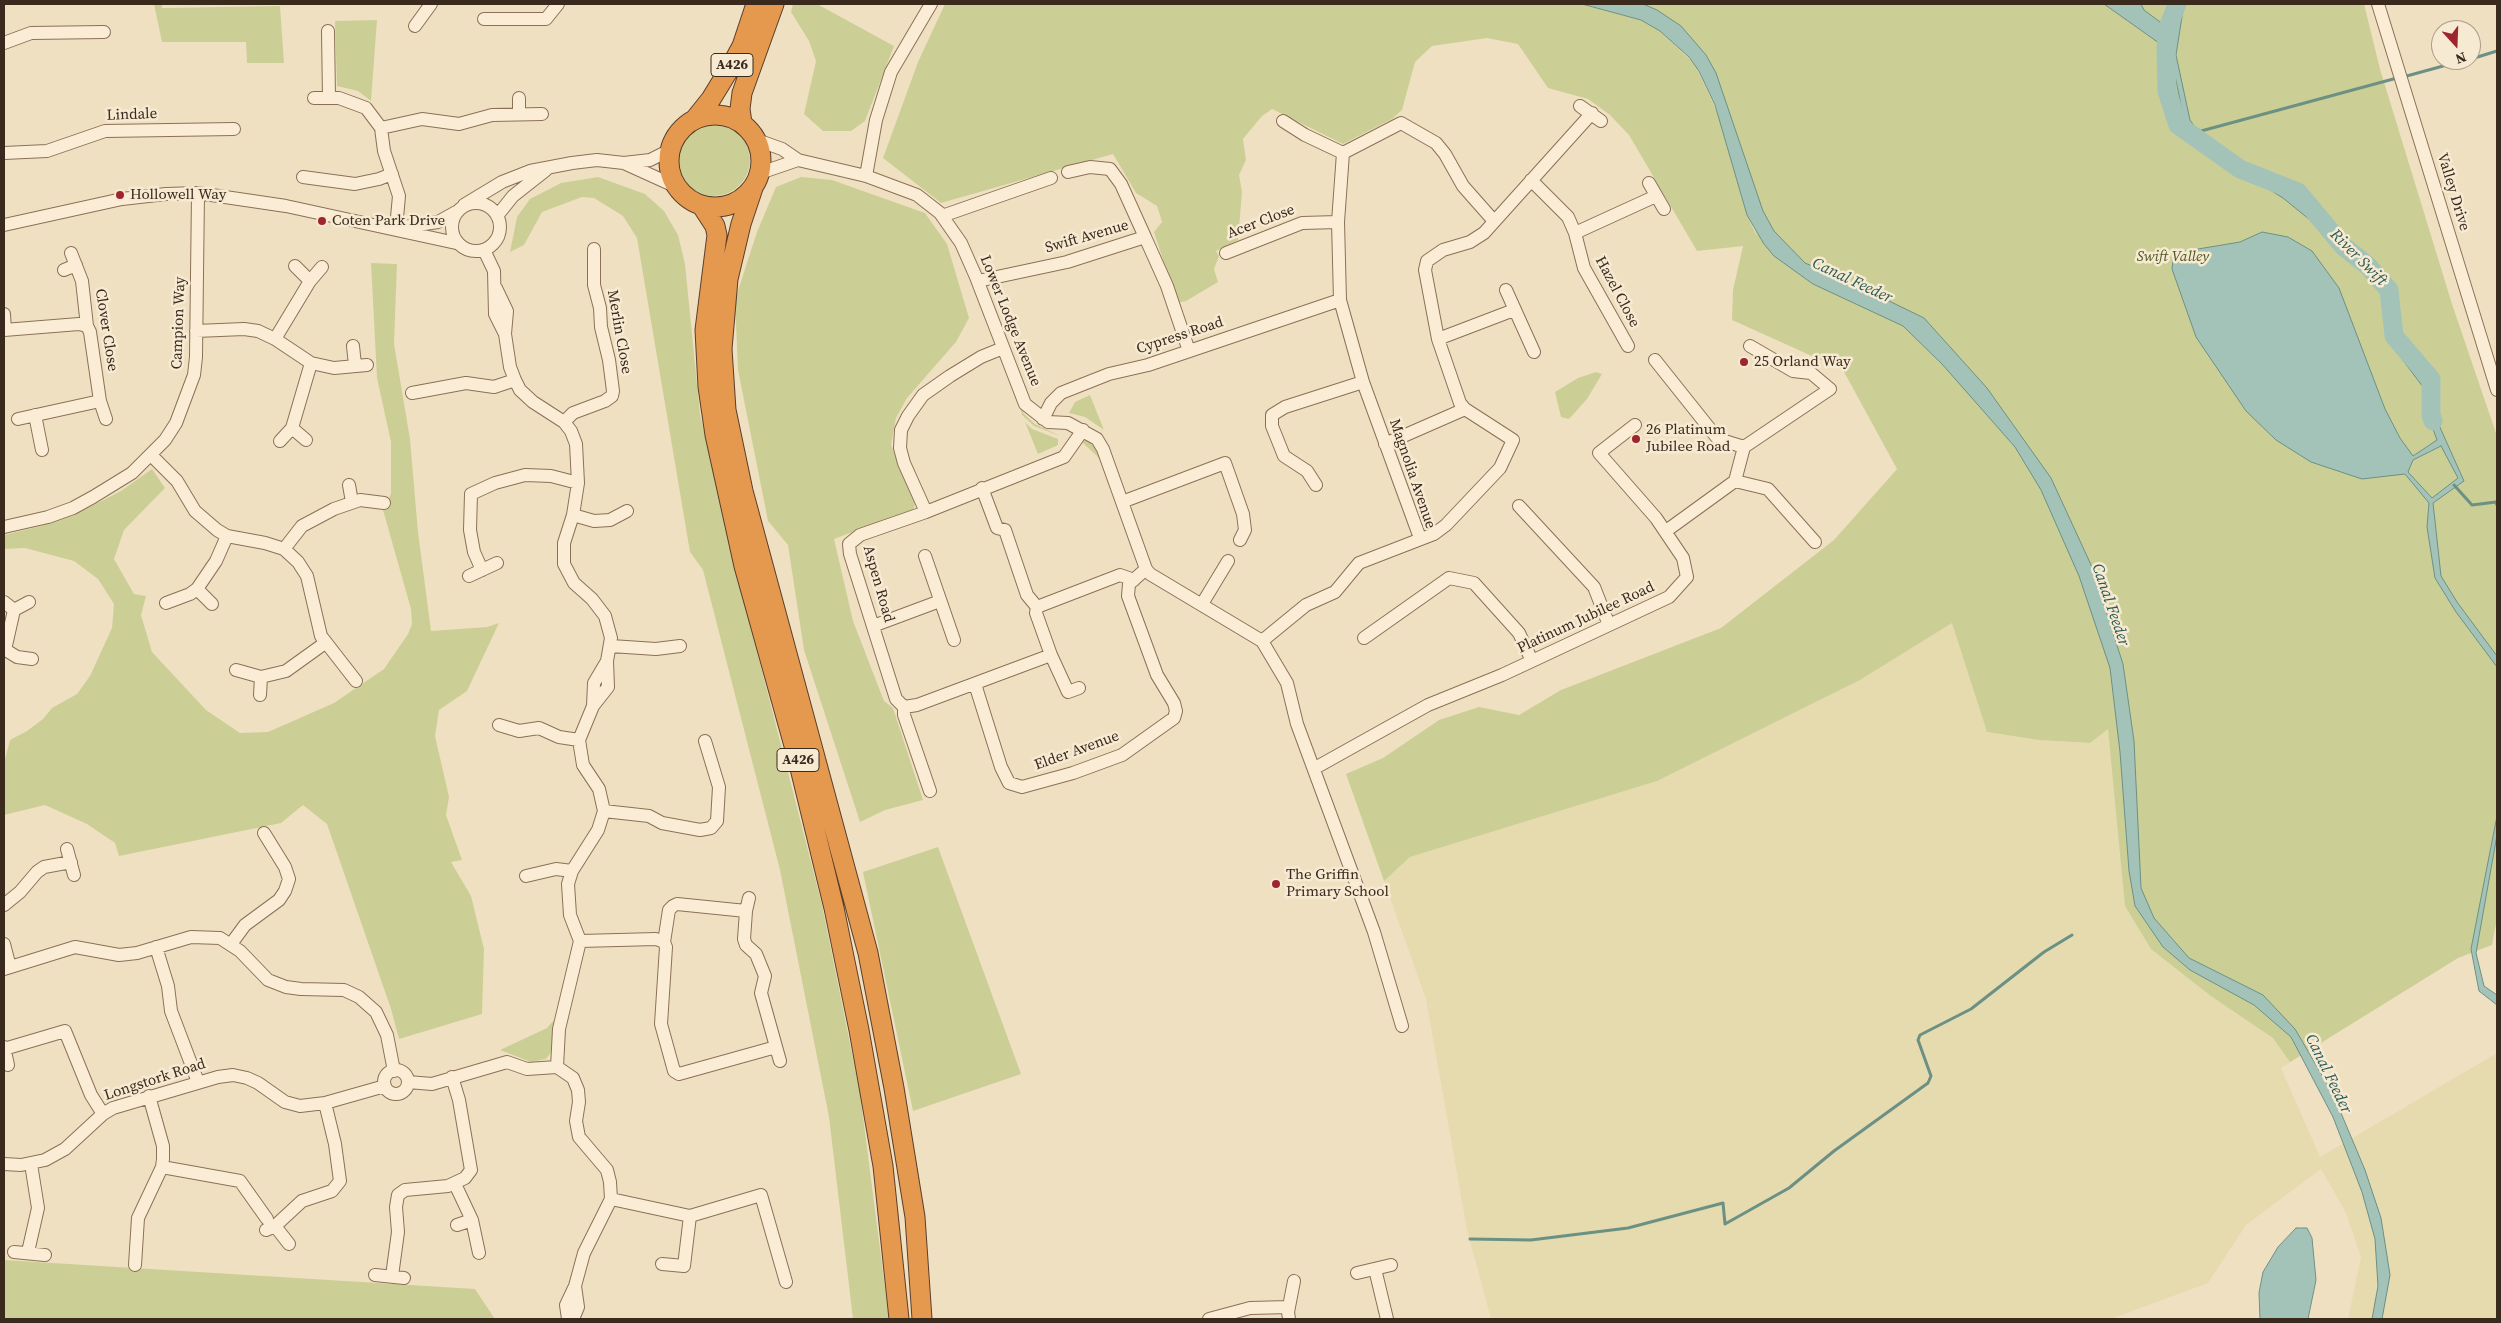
<!DOCTYPE html>
<style>
body{margin:0}
#map{position:relative;width:2501px;height:1323px;overflow:hidden;background:#f0e0c2;font-family:"Source Serif 4",serif}
canvas{display:block}
.frame{position:absolute;inset:0;border:5px solid #3a291d;pointer-events:none}
.north{position:absolute;left:2431px;top:20px;width:50px;height:50px;box-sizing:border-box;background:#f7ead2;border:1px solid #ab9d8a;border-radius:50%;rotate:160deg;font-size:14px;font-weight:700;line-height:20px;text-align:center;color:#3a291d}
.north::after{content:'';display:block;margin:auto;width:18px;height:22px;background:#9e242d;clip-path:polygon(50% 0,100% 100%,50% 72%,0 100%)}
</style>
<div id="map">
<canvas width="2501" height="1323"></canvas>
<div class="frame"></div>
<div class="north">N</div>
</div>
<script>
const context = document.querySelector('canvas').getContext('2d');
context.lineJoin = 'round';
function fill(path, color) {
  context.fillStyle = color;
  context.fill(path, 'evenodd');
}
function poly(rows) {
  const path = new Path2D();
  for (const r of rows) {
    if (r.length === 3) {
      path.moveTo(r[0] + r[2], r[1]);
      path.arc(r[0], r[1], r[2], 0, 2 * Math.PI);
      continue;
    }
    path.moveTo(r[0], r[1]);
    for (let i = 2; i < r.length; i += 2) path.lineTo(r[i], r[i + 1]);
  }
  return path;
}
function stroke(path, color, width, dash) {
  context.strokeStyle = color;
  context.lineWidth = width;
  context.lineCap = dash ? 'butt' : 'round';
  context.setLineDash(dash || []);
  context.stroke(path);
}
function label(font, color, halo, rows, align = 'center') {
  context.font = font + ' "Source Serif 4",serif';
  context.lineWidth = 5;
  context.setLineDash([]);
  context.textBaseline = 'middle';
  context.strokeStyle = halo;
  context.fillStyle = color;
  for (const [text, x, y, turn = 0] of rows) {
    context.save();
    context.translate(x, y);
    context.rotate((+turn || 0) * Math.PI / 180);
    context.textAlign = isNaN(turn) ? turn : align;
    if (halo) context.strokeText(text, 0, 0);
    context.fillText(text, 0, 0);
    context.restore();
  }
}
const farmland = poly([
 [1953,622,1987,732,2039,740,2090,743,2125,713,2458,958,2281,1068,2320,1157,2497,1053,2497,1319,2348,1319,2361,1257,2346,1213,2321,1169,2246,1225,2208,1283,2111,1319,1491,1319,1467,1230,1426,999,1384,881,1410,857,1657,781,1860,680]
]);
const green = poly([
 [154,4,162,4,162,8,280,6,284,63,247,63,246,42,162,42],
 [793,4,817,4,894,46,865,121,851,131,823,131,804,114,816,61,809,41,791,12],
 [945,4,1582,4,1641,20,1660,31,1695,64,1719,116,1747,215,1757,236,1720,103,1685,42,1619,4,2364,4,2380,69,2452,304,2497,436,2497,918,2492,945,2458,958,2290,1062,2273,1038,2211,996,2151,949,2125,906,2108,729,2090,743,2039,740,1987,732,1952,623,1860,680,1657,781,1410,857,1384,881,1346,774,1383,758,1439,720,1479,707,1519,715,1561,690,1721,628,1834,540,1897,469,1843,370,1732,320,1733,290,1743,246,1697,251,1629,135,1610,115,1588,99,1548,88,1518,44,1487,38,1432,46,1415,62,1402,110,1392,119,1343,144,1272,109,1262,116,1243,139,1246,160,1239,175,1242,192,1238,240,1216,251,1219,256,1214,269,1218,282,1186,301,1177,303,1154,232,1162,222,1157,206,1136,193,1113,154,941,203,883,158,918,62],
 [377,20,371,101,358,91,337,86,335,21],
 [714,160,36],
 [598,177,645,194,664,211,678,235,685,264,700,414,730,546,822,905,860,1093,889,1319,853,1319,829,1117,780,870,703,570,690,552,637,238,623,216,594,198,582,197,542,212,524,245,510,252,517,217,530,199,561,183],
 [801,177,832,180,925,213,947,244,969,318,956,342,907,398,896,418,891,445,915,502,914,509,834,539,853,621,884,701,893,708,923,800,885,810,860,822,804,650,788,545,768,521,738,370,735,300,757,232,776,187],
 [371,263,397,264,394,344,410,439,418,532,431,631,487,627,499,623,467,691,439,710,435,736,449,797,446,815,462,860,451,862,471,896,484,949,482,1014,399,1039,391,1009,327,824,303,805,281,823,119,856,115,843,87,824,45,805,4,815,4,763,10,740,27,731,43,719,52,708,77,694,90,676,112,628,114,604,98,579,74,561,25,548,4,549,4,535,41,526,86,509,121,491,152,469,165,488,124,530,114,559,134,594,146,596,141,615,152,652,206,710,240,733,268,732,334,703,384,669,408,634,412,624,411,609,383,510,391,494,391,442,377,378],
 [1596,372,1602,374,1587,399,1569,419,1561,417,1555,392,1578,378],
 [1090,395,1104,430,1085,417,1069,413,1075,402],
 [1020,406,1024,414,1035,424,1060,436,1034,426,1022,415],
 [1025,422,1032,429,1058,439,1058,445,1038,454],
 [1086,440,1095,447,1102,461,1082,442],
 [938,847,1021,1074,913,1111,863,872],
 [554,1020,551,1052,546,1059,531,1062,500,1050,547,1028],
 [4,1260,475,1289,495,1319,4,1319]
]);
const water = poly([
 [1582,4,1643,4,1657,10,1681,26,1706,55,1716,73,1763,211,1774,231,1805,263,1844,279,1924,318,1987,388,2051,478,2092,567,2123,664,2134,741,2141,888,2154,918,2189,958,2263,995,2295,1029,2333,1094,2365,1170,2381,1218,2390,1275,2382,1319,2372,1319,2378,1286,2375,1239,2362,1192,2333,1117,2291,1037,2254,1005,2190,970,2163,947,2135,906,2129,871,2120,752,2110,668,2079,576,2041,490,2015,447,1942,364,1903,326,1813,284,1774,256,1764,244,1747,215,1715,105,1699,71,1689,57,1660,31,1641,20,1582,4],
 [2104,4,2141,4,2144,10,2168,28,2166,48,2104,4],
 [2179,4,2184,4,2176,55,2190,120,2203,138,2231,159,2287,194,2321,221,2392,296,2395,342,2429,379,2434,414,2464,481,2433,503,2441,576,2457,602,2497,656,2497,667,2456,612,2435,578,2427,527,2429,503,2405,474,2362,479,2311,462,2276,440,2246,411,2196,337,2172,269,2174,253,2240,242,2262,232,2288,237,2312,251,2339,288,2385,409,2400,438,2413,456,2437,440,2430,421,2423,387,2390,343,2388,303,2379,286,2315,224,2283,198,2205,150,2185,125,2171,56,2179,4],
 [2441,446,2458,478,2432,498,2408,472,2413,460,2441,446],
 [2497,816,2497,835,2476,953,2484,986,2497,995,2497,1005,2479,991,2471,949,2497,816],
 [2296,1228,2307,1228,2312,1238,2316,1280,2308,1319,2260,1319,2259,1293,2263,1272,2278,1247,2296,1228]
]);
const stream = poly([
 [2471,59,2497,51],
 [2403,77,2465,60],
 [2190,134,2397,78],
 [2454,485,2472,505,2496,502,2497,505],
 [1470,1239,1531,1240,1628,1228,1723,1203,1725,1224,1789,1188,1834,1151,1928,1083,1931,1076,1918,1040,1920,1035,1971,1009,2044,952,2072,935]
]);
const river = poly([
 [2177,4,2168,28,2166,48,2167,91,2178,125,2240,169,2298,192,2343,246,2368,266,2389,290,2394,336,2431,379,2431,415,2433,421]
]);
const minor = poly([
 [2378,4,2497,390],
 [484,19,546,19,558,4],
 [415,26,431,4],
 [328,31,329,98],
 [4,43,31,33,104,32],
 [314,98,339,98,366,108,381,128,422,119,459,124,492,115,542,114],
 [519,98,519,114],
 [1580,106,1601,121],
 [1283,121,1305,135,1343,153,1338,222,1340,300,1363,382,1420,538],
 [381,128,384,151,399,196,396,228],
 [757,140,782,149,798,160,866,176,917,195,940,213,961,243,976,277,1025,404,1048,422,1068,423,1097,439,1103,449,1146,569,1150,574,1262,641,1287,683,1297,724,1374,932,1402,1026],
 [4,153,47,151,105,131,234,129],
 [1343,153,1401,123,1436,143,1445,154,1463,186,1493,220],
 [624,163,677,187],
 [1068,172,1090,167,1110,169,1121,184,1145,237],
 [760,173,798,160],
 [866,176,876,120,891,72,931,4],
 [303,177,355,184,379,179,392,174],
 [1531,180,1568,217,1575,233,1584,268,1628,346],
 [1649,183,1664,209],
 [476,227,24],
 [464,205,502,182,530,171,572,163,597,160,624,163,650,160,670,150],
 [497,216,513,196,546,170],
 [942,216,1051,178],
 [4,225,122,199,166,194,198,193,286,206,456,243],
 [403,227,438,222,456,212],
 [1575,233,1656,196],
 [484,250,494,271,495,314,505,334],
 [71,253,82,281,87,326,90,332,100,401,106,419],
 [1226,253,1302,223,1338,222],
 [295,266,310,281],
 [64,270,76,265],
 [978,281,1067,262,1145,237,1167,286,1189,351],
 [496,288,507,311,505,334,510,367,515,380,520,390,533,402,564,422,571,431,576,444,578,483,573,515,564,543,564,564,574,583,592,599,605,616,611,638,607,661,594,683,593,706],
 [1506,290,1534,352],
 [4,314,5,330],
 [4,330,79,324,87,326],
 [196,331,244,329,258,331,275,339,311,363,334,368,367,365],
 [275,339,310,281,322,267],
 [1438,339,1514,310],
 [353,346,355,365],
 [1655,360,1718,439,1744,447],
 [412,393,466,383,494,387,515,380],
 [1465,409,1460,403,1438,339,1425,270,1427,261,1443,250,1470,242,1484,233,1592,113],
 [35,415,42,450],
 [18,419,100,401],
 [1043,419,1051,403,1061,393,1109,374,1148,365,1340,300],
 [564,422,573,413,605,401,612,396,613,391,609,360,601,327,600,308,594,285,594,249],
 [292,428,311,363],
 [280,441,292,428,306,440],
 [151,455,177,481,195,511,217,530,227,536,265,543,284,549,298,562,307,576,321,636,356,681],
 [1735,481,1768,489,1815,542],
 [349,485,352,502],
 [1316,485,1307,471,1284,456,1272,426,1272,415,1285,407,1363,382],
 [982,488,997,528,1005,530,1027,595,1037,607],
 [1122,502,1225,463,1243,514,1245,530,1240,540],
 [1519,506,1594,587,1609,625],
 [926,512,904,463,900,448,901,430,908,416,923,395,950,376,981,357,1003,348],
 [573,515,594,521,610,520,627,511],
 [4,527,48,517,73,508,93,497,132,473,165,440,176,423,194,375,196,357,198,193],
 [1666,531,1735,481,1744,447,1830,389,1811,373,1793,371,1750,346],
 [284,549,302,526,334,509,360,500,384,503],
 [925,556,954,640],
 [482,570,474,552,470,530,471,494,495,483,525,475,551,476,578,483],
 [469,576,497,563],
 [197,589,212,604],
 [4,602,14,610,29,602],
 [166,603,190,594,197,589,216,561,227,536],
 [1202,604,1228,561],
 [1037,607,1036,613,1051,655,917,705,904,707,896,699,850,554,849,544,860,535,926,512,1064,457,1083,430],
 [1037,607,1120,575,1134,580],
 [873,626,940,601],
 [1364,638,1449,578,1474,583,1519,633,1532,661],
 [1262,641,1306,605,1335,592,1359,563,1434,534,1446,525,1500,468,1513,440,1465,409,1385,444],
 [611,646,656,649,680,646],
 [4,649,17,657,32,659],
 [5,650,14,610],
 [1051,655,1068,692,1079,688],
 [236,670,261,677,286,671,325,643],
 [975,684,1001,767,1009,783,1022,787,1073,773,1122,755,1174,718,1176,711,1174,703,1157,675,1128,596,1129,584,1146,569],
 [260,695,261,677],
 [904,707,904,715,930,791],
 [499,725,519,731,539,728,559,737,579,740],
 [1315,768,1428,705,1502,675,1669,597,1687,577,1683,558,1656,518,1599,453,1635,425],
 [604,811,649,816,662,823,700,830,711,828,717,821,719,787,705,741],
 [67,849,74,875],
 [526,876,556,869,572,871],
 [4,905,20,892,37,872,44,867,71,862],
 [746,911,744,939,746,945,756,954,765,976,761,993,780,1061],
 [580,941,656,939,664,942,666,947,661,1024,674,1071,679,1074,776,1047],
 [664,942,669,910,673,906,677,904,746,911,749,898],
 [4,944,10,967],
 [231,944,245,925,279,900,285,891,289,879,285,867,264,833],
 [156,947,168,986,171,1011,198,1082],
 [4,969,75,947,119,955,137,953,191,937,220,938,240,951,268,980,286,987,301,989,344,990,359,997,376,1012,387,1035,394,1071],
 [4,1047,8,1065],
 [4,1049,65,1031,91,1095,103,1114],
 [557,1067,559,1029,580,941,570,915,568,884,572,871,598,830,604,811,599,789,583,765,579,740,593,706,608,687,607,661],
 [396,1082,12],
 [408,1082,432,1084,507,1062,527,1069,557,1067,573,1078,578,1090,579,1102,576,1121,579,1137,607,1170,610,1182,611,1199,584,1253,575,1286,566,1305,568,1319],
 [4,1164,21,1165,45,1160,65,1149,103,1114,113,1108,218,1077,233,1075,247,1078,258,1083,285,1102,300,1106,325,1103,385,1086],
 [162,1167,240,1181,267,1219],
 [455,1184,472,1220,479,1253],
 [611,1199,690,1216,761,1195,786,1282],
 [457,1225,472,1220],
 [275,1226,289,1244],
 [266,1230,275,1226,302,1201,332,1191,340,1181,335,1144,325,1103],
 [14,1252,45,1255],
 [28,1252,38,1208,31,1164],
 [662,1264,684,1266,690,1216],
 [135,1265,138,1218,162,1167,163,1159,163,1146,149,1096],
 [1375,1269,1387,1319],
 [1357,1273,1391,1265],
 [375,1275,404,1278],
 [392,1276,398,1232,396,1207,398,1195,405,1190,448,1186,465,1178,471,1170,459,1100,452,1077],
 [573,1319,578,1307,575,1286],
 [1209,1319,1250,1308,1289,1307],
 [1289,1319,1288,1312,1294,1281]
]);
const highway = poly([
 [715,161,46],
 [695,119,711,99,730,68,742,46,756,4],
 [742,123,740,109,742,93,774,4],
 [753,188,741,224,728,279,722,349,726,410,743,491,868,953,894,1088,915,1217,922,1319],
 [702,206,715,226,717,235,705,330,708,387,715,435,744,566,798,760,834,908,859,1030,883,1166,899,1319]
]);
const markers = [
 [120,195,5,"#9e242d"],
 [322,221,5,"#9e242d"],
 [1744,362,5,"#9e242d"],
 [1636,439,5,"#9e242d"],
 [1276,884,5,"#9e242d"]
];
const shields = [
 [732,65,42],
 [798,760,42]
];
const shieldNames = [
 ["A426",732,65],
 ["A426",798,760]
];
const streetNames = [
 ["Lindale",132,115,-2],
 ["Valley Drive",2453,192,73],
 ["Acer Close",1261,222,-21],
 ["Swift Avenue",1087,237,-16],
 ["Hazel Close",1617,292,62],
 ["Lower Lodge Avenue",1010,321,68],
 ["Campion Way",179,323,-88],
 ["Clover Close",106,330,81],
 ["Merlin Close",619,332,80],
 ["Cypress Road",1180,336,-18],
 ["Magnolia Avenue",1412,474,71],
 ["Aspen Road",878,584,74],
 ["Platinum Jubilee Road",1586,618,-25],
 ["Elder Avenue",1077,751,-20],
 ["Longstork Road",155,1080,-18]
];
const poiNames = [
 ["Hollowell Way",130,195],
 ["Coten Park Drive",332,221],
 ["25 Orland Way",1754,362],
 ["26 Platinum",1646,430],
 ["Jubilee Road",1646,447],
 ["The Griffin",1286,875],
 ["Primary School",1286,892]
];
const parkNames = [
 ["Swift Valley",2173,257]
];
const waterNames = [
 ["River Swift",2358,258,45],
 ["Canal Feeder",1852,281,25],
 ["Canal Feeder",2110,605,71],
 ["Canal Feeder",2328,1074,64]
];
fill(farmland, '#e6daaf');
fill(green, '#cccf95');
fill(water, '#a4c3b8');
stroke(water, '#6b9185', 1);
stroke(stream, '#6b9185', 3);
stroke(river, '#a4c3b8', 19);
stroke(minor, '#8b7058', 14);
stroke(highway, '#593e2c', 21);
stroke(minor, '#fbedd5', 12);
stroke(highway, '#e4994e', 19);
for (const [x, y, r, color] of markers) {
  const dot = new Path2D();
  dot.arc(x, y, r, 0, 2 * Math.PI);
  context.fillStyle = color;
  context.fill(dot);
  stroke(dot, '#f7ead2', 2);
}
for (const [x, y, w] of shields) {
  const box = new Path2D();
  box.roundRect(x - w / 2, y - 11.5, w, 23, 4);
  context.fillStyle = '#f7ead2';
  context.fill(box);
  stroke(box, '#3a291d', 1);
}
label('bold 14px', '#3a291d', null, shieldNames);
label('15px', '#3a291d', '#f7ead2', streetNames);
label('15px', '#3a291d', '#f7ead2', poiNames, 'left');
label('italic 15px', '#4e5822', '#f7ead2', parkNames);
label('italic 16px', '#2b5b55', '#f7ead2', waterNames);
</script>
